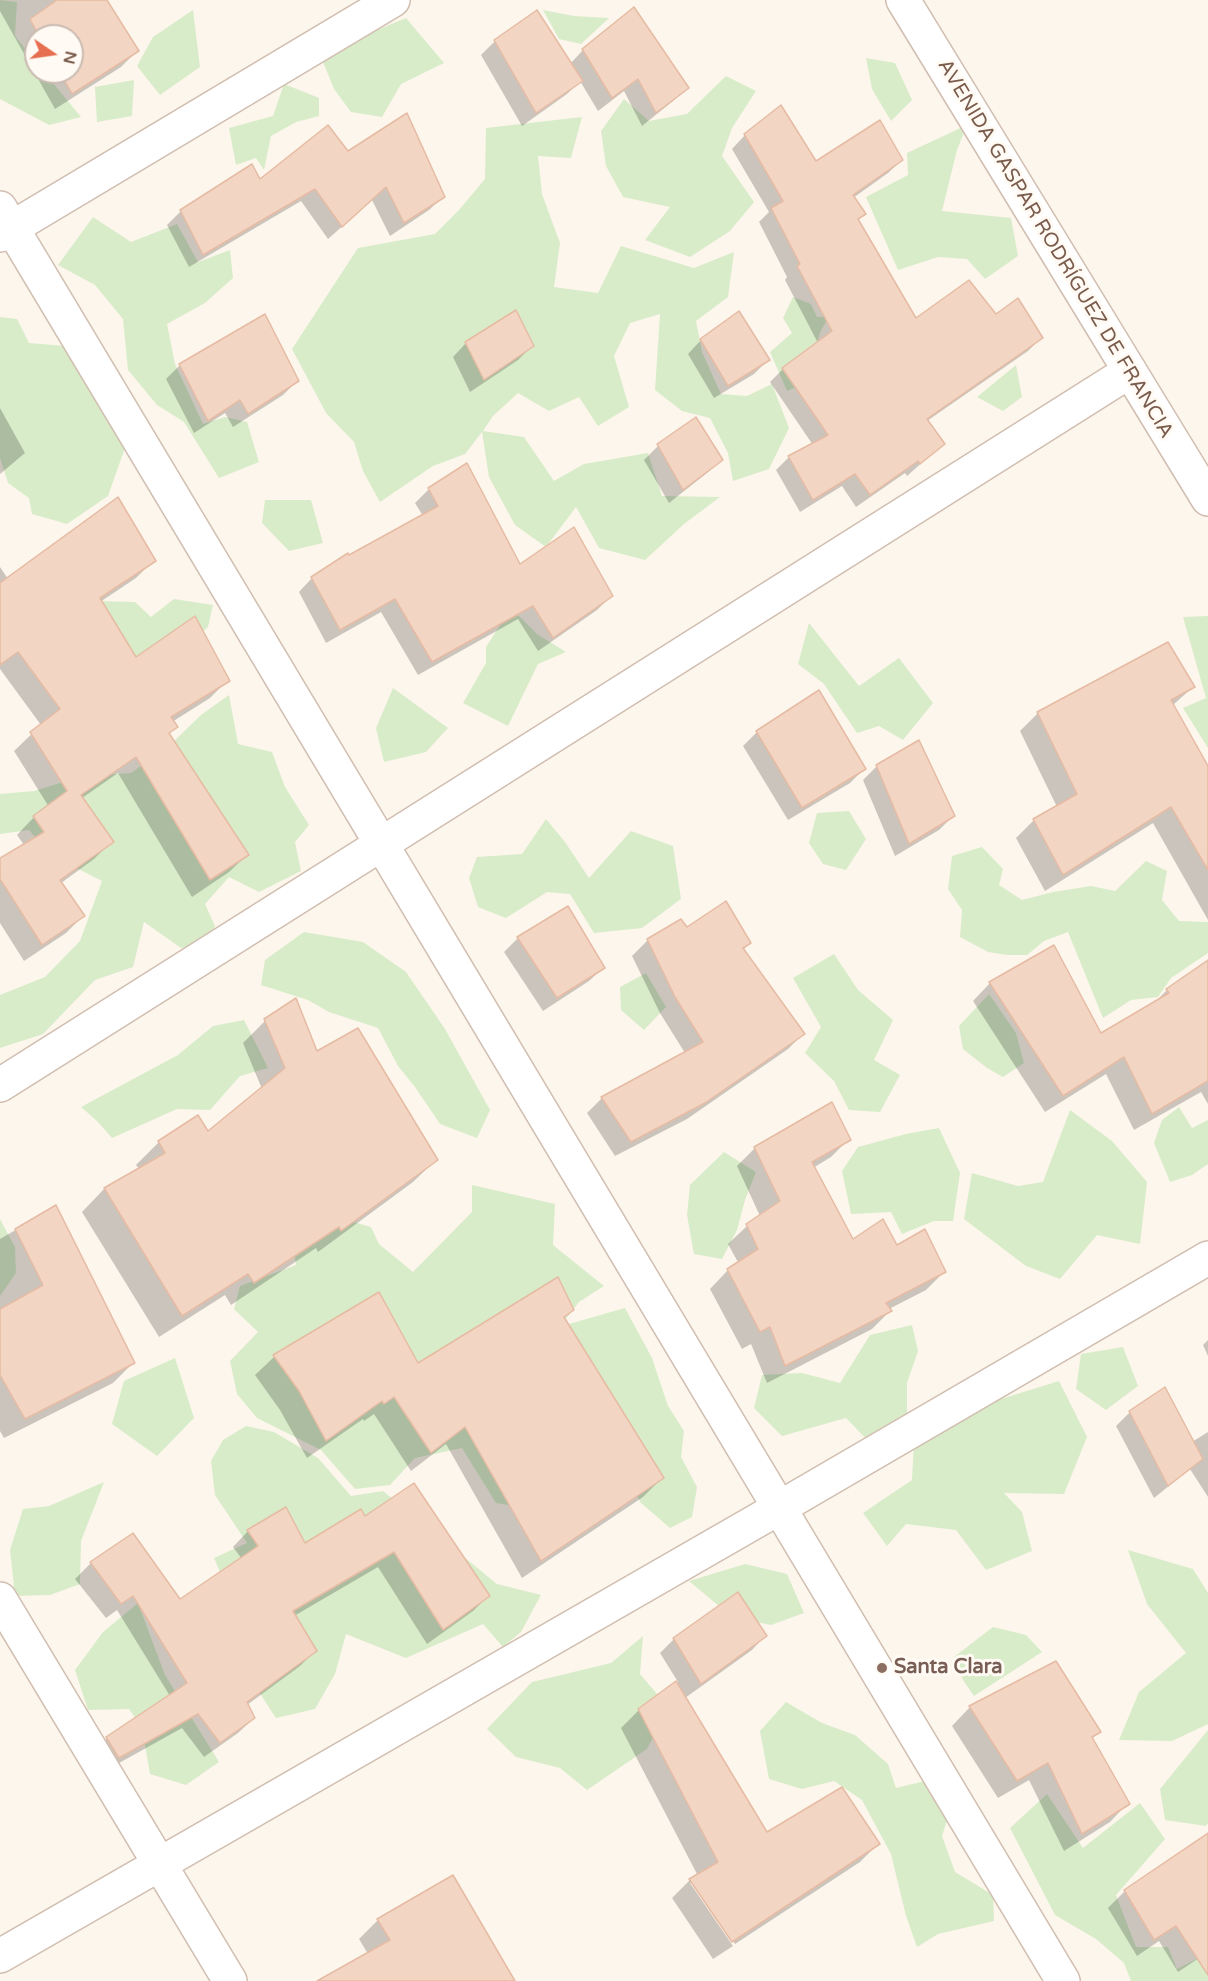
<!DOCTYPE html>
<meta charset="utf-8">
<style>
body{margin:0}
#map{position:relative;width:1208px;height:1981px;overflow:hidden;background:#fdf6ec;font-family:"Varela Round",sans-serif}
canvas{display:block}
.north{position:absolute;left:24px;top:24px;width:60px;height:60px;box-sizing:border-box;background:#fffaf3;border:2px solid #cabbb1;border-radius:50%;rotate:103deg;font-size:16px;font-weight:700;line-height:24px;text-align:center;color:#7a5c4d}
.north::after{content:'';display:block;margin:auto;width:21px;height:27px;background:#e76f51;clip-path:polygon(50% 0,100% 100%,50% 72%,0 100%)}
</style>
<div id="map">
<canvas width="1208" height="1981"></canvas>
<div class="north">N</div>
</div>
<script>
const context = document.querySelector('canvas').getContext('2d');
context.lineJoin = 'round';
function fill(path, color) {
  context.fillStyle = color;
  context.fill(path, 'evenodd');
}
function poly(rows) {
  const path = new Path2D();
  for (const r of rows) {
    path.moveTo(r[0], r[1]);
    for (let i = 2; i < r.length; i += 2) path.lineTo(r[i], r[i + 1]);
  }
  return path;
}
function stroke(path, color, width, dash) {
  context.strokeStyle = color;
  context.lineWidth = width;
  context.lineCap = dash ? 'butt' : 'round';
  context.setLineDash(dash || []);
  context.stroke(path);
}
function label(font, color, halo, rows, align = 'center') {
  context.font = font + ' "Varela Round",sans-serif';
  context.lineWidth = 6;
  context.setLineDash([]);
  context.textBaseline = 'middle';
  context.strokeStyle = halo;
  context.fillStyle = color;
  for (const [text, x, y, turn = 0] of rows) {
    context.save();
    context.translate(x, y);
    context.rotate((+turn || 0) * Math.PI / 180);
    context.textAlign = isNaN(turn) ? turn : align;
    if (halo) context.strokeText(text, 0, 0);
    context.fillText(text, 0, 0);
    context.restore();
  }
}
const green = poly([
 [0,0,17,2,15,36,36,62,36,72,44,72,81,117,49,125,0,99],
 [193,10,200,67,160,95,137,66,153,37],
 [543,10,574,16,609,18,581,44,559,39],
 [406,18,444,63,401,84,382,117,351,112,334,89,321,57,360,37],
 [866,58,895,63,912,100,891,121,872,89],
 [726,76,756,91,732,128,722,156,754,202,730,231,690,257,645,240,670,207,623,197,606,166,601,131,624,99,649,121,687,114],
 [134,80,132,116,97,122,95,87],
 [284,84,319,98,319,116,296,122,271,136,264,170,256,158,236,165,229,128,273,116],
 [582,117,571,158,538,156,542,194,560,243,554,287,598,293,621,246,694,268,734,252,728,297,696,321,702,352,721,394,747,396,772,384,789,428,769,469,733,481,728,453,710,418,682,411,655,390,660,314,630,323,614,356,629,407,598,426,579,397,549,411,518,393,493,416,483,431,524,437,554,481,584,464,648,453,662,496,720,497,684,524,645,560,599,548,576,507,546,547,515,525,489,477,482,432,465,454,433,466,380,502,363,471,354,442,326,413,292,349,358,248,435,234,459,210,485,179,486,128],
 [967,125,957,150,942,211,1011,218,1018,256,985,279,967,259,938,257,898,270,866,197,908,175,907,153],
 [93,217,131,242,177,224,198,262,230,250,233,278,205,303,167,324,175,364,203,424,225,417,247,422,259,462,219,478,184,422,157,405,128,370,123,319,95,285,58,265],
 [793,297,811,304,817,317,830,316,821,330,804,384,787,391,770,352,792,333,783,318],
 [0,317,17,319,29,343,65,346,127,442,108,496,67,524,32,514,29,498,8,483,0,458],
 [1016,365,1022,397,1003,411,977,397],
 [265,500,311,500,323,543,289,551,262,523],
 [174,599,213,605,208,627,161,667,119,685,94,601,135,602,151,617],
 [511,608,537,634,566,652,538,664,508,726,463,703,486,663,486,647],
 [1208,616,1208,748,1183,708,1206,698,1183,617],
 [809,623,859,686,899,658,933,703,903,740,879,726,857,733,824,684,798,664],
 [393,688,448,728,426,752,384,762,376,728],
 [229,695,238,744,272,752,285,787,309,825,295,842,301,871,259,892,229,877,205,904,215,926,206,942,181,948,144,922,133,967,95,980,43,1034,0,1048,0,995,45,977,80,941,102,881,49,854,29,830,0,834,0,794,34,791,83,776,131,773,170,745,201,715],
 [849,811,866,839,846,870,823,864,809,843,817,813],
 [546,819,565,842,589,878,631,831,673,846,681,899,642,928,594,933,570,894,547,892,506,918,478,907,469,878,477,857,522,854],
 [982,847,1003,869,999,885,1022,900,1053,892,1091,886,1115,891,1146,861,1167,871,1162,900,1179,921,1208,922,1208,953,1171,978,1158,997,1131,1000,1103,1018,1068,932,1044,941,1027,955,1007,955,988,952,960,937,962,910,948,889,952,856],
 [304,932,363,942,406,972,445,1029,490,1110,477,1138,440,1124,415,1087,398,1066,378,1028,329,1012,308,1000,261,985,265,960],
 [834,954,858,990,893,1020,874,1060,900,1075,880,1112,849,1110,834,1081,805,1053,821,1027,793,978],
 [646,973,666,1007,644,1030,621,1010,620,987],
 [989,994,1016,1033,1024,1063,1003,1077,987,1068,963,1049,959,1026],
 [244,1020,268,1068,240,1076,210,1110,177,1109,112,1138,97,1121,81,1107,178,1055,213,1026],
 [1179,1107,1192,1128,1208,1120,1208,1164,1192,1175,1170,1182,1154,1143,1162,1120],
 [1070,1110,1112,1141,1147,1182,1140,1244,1097,1235,1060,1279,1026,1266,964,1219,972,1173,1018,1186,1043,1182],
 [939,1128,960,1173,953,1221,934,1221,902,1234,891,1212,851,1214,842,1171,858,1147,906,1134],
 [724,1152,756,1172,745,1200,737,1230,722,1259,694,1254,687,1215,690,1185],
 [472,1185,555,1204,553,1245,604,1286,579,1302,554,1334,532,1509,496,1503,462,1448,415,1458,390,1485,355,1489,321,1450,257,1418,237,1394,230,1361,258,1332,234,1309,240,1286,296,1265,288,1206,318,1212,371,1227,379,1244,413,1272,472,1212],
 [0,1219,15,1247,16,1273,0,1296],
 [625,1308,652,1358,668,1406,684,1431,681,1457,697,1487,692,1517,670,1528,641,1503,549,1348,569,1324],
 [912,1325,918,1351,907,1383,907,1414,871,1444,846,1418,782,1436,754,1408,762,1375,802,1373,840,1383,870,1335],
 [1123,1347,1138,1386,1106,1410,1076,1389,1081,1354],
 [175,1358,194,1418,157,1456,112,1424,124,1381],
 [1059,1381,1087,1437,1064,1494,1004,1493,1022,1512,1032,1551,986,1570,956,1530,906,1524,887,1546,863,1513,912,1480,914,1439,985,1404],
 [246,1426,274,1432,318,1458,351,1496,383,1491,497,1584,541,1595,521,1632,503,1647,483,1624,406,1658,346,1634,335,1674,315,1709,276,1718,259,1692,233,1603,214,1558,247,1543,215,1495,211,1461,223,1440],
 [104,1482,81,1541,80,1584,50,1595,15,1596,10,1550,23,1509,49,1506],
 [1128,1550,1193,1569,1208,1593,1208,1724,1172,1741,1119,1740,1139,1692,1186,1653,1147,1604],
 [745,1564,787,1574,804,1613,771,1625,732,1617,689,1581],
 [138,1603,165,1675,219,1762,186,1785,150,1774,142,1728,129,1709,88,1710,75,1670,103,1632],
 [993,1627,1026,1635,1042,1652,974,1696,963,1680,954,1657],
 [643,1636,640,1674,669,1708,647,1749,587,1790,560,1768,516,1757,487,1729,532,1682,611,1663],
 [786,1702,822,1723,855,1735,888,1764,896,1788,925,1781,951,1808,942,1836,955,1872,993,1895,994,1921,938,1934,917,1947,906,1916,891,1854,862,1800,834,1781,802,1789,769,1779,760,1731],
 [1208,1730,1208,1823,1206,1826,1165,1820,1160,1789],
 [1047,1794,1083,1848,1140,1803,1165,1839,1116,1895,1136,1947,1168,1947,1177,1969,1208,1953,1208,1981,1131,1981,1124,1963,1096,1939,1055,1915,1010,1828]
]);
const shadow = poly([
 [0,0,106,0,137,51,121,67,55,109,0,11],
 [36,36,72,36,72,72,36,72],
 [536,12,570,64,583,50,687,88,673,101,642,126,624,91,598,111,580,81,567,94,522,126,481,55,495,41],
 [745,135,816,163,902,160,888,173,853,198,864,214,858,220,916,320,996,316,1041,338,1028,351,927,421,943,444,907,476,905,473,856,507,842,486,800,512,776,470,789,457,813,445,770,382,783,369,818,343,785,280,787,277,759,222,769,212,732,149],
 [348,153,443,197,429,210,390,236,372,200,328,239,301,201,189,267,167,225,181,211],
 [701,340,768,360,754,374,714,398,688,354],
 [466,343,532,346,518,360,470,392,453,357],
 [180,365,297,381,283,395,233,427,225,413,194,433,166,379],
 [0,408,25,453,0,474],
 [658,446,721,460,707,473,669,503,644,460],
 [466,465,519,566,611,596,597,610,538,651,518,619,418,675,381,612,326,643,299,592,312,578,423,516,415,503,429,489],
 [154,560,136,578,100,602,135,660,228,680,210,698,172,722,176,727,168,734,247,855,229,872,192,897,118,773,82,798,112,841,94,859,61,883,83,916,66,933,24,961,0,923,0,859,24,845,17,835,34,817,49,807,14,751,41,725,0,669,0,567,8,579],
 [1193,687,1173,705,1208,769,1208,920,1153,823,1045,891,1016,838,1034,820,1057,807,1020,731,1038,713],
 [757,732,864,769,850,783,788,820,743,746],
 [877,766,953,816,939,830,895,856,863,780],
 [686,929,750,943,743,950,803,1034,788,1049,687,1119,615,1156,587,1113,602,1098,685,1053,660,1013,632,956,648,940],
 [518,938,603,968,589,981,543,1011,504,952],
 [1208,961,1208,1104,1201,1092,1134,1130,1106,1074,1045,1112,973,1001,990,983,1100,1035,1153,1004,1167,990],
 [265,1021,316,1053,436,1160,413,1182,318,1252,316,1248,231,1305,225,1295,159,1337,82,1212,104,1189,139,1169,136,1165,159,1142,208,1133,262,1089,243,1043],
 [849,1139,831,1157,813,1168,853,1241,896,1247,944,1272,926,1290,889,1309,890,1311,872,1329,767,1383,751,1344,742,1349,710,1289,728,1270,739,1264,728,1244,747,1226,760,1216,737,1166,755,1148],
 [55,1207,133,1363,113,1383,4,1438,0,1431,0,1239],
 [378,1295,418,1365,572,1310,563,1318,662,1478,643,1497,522,1578,446,1444,411,1471,374,1414,364,1421,363,1419,307,1458,280,1410,255,1375,274,1357],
 [1208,1340,1208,1356,1203,1345],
 [1165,1389,1192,1442,1208,1432,1208,1497,1190,1469,1154,1498,1116,1426,1130,1412],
 [286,1509,304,1545,364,1518,488,1596,473,1611,427,1644,378,1567,294,1616,316,1650,300,1666,247,1705,254,1718,238,1733,204,1757,182,1728,103,1772,92,1754,107,1738,170,1696,117,1610,106,1618,75,1579,91,1563,133,1535,180,1601,242,1559,233,1547,248,1531],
 [737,1594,765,1636,752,1650,685,1698,767,1834,878,1844,860,1862,735,1944,694,1883,690,1883,733,1946,713,1959,672,1898,690,1880,698,1876,621,1728,639,1710,678,1682,660,1653,674,1639],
 [970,1707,1099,1732,1092,1739,1128,1803,1110,1822,1064,1851,1029,1780,998,1798,952,1726],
 [1208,1835,1208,1952,1178,1972,1159,1941,1137,1956,1108,1908,1125,1891],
 [378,1920,513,1981,322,1981,368,1954,359,1939]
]);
const building = poly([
 [57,0,107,0,139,51,72,94,60,72,72,72,72,36,39,36,30,19,57,0],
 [634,7,689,88,656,113,638,79,612,98,582,49,634,7],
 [537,10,583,81,536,113,494,40,537,10],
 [781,105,816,161,880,120,903,160,853,195,866,214,858,219,916,318,969,280,996,314,1018,298,1043,338,927,419,945,444,920,464,918,461,870,495,855,474,813,500,788,456,828,435,782,368,832,331,797,266,800,264,771,208,783,201,744,134,781,105],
 [407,113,445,197,404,223,386,187,342,227,315,189,203,255,180,210,252,164,260,179,328,125,348,151,407,113],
 [516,310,534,346,484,380,465,342,516,310],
 [739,311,770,360,728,386,700,339,739,311],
 [265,314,299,381,248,414,240,400,208,421,179,364,265,314],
 [696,417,723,460,683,490,657,444,696,417],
 [467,463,520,564,574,527,613,596,553,638,533,606,432,662,395,599,340,630,311,577,348,553,349,555,438,506,428,488,467,463],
 [118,497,156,561,100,598,136,657,195,616,230,681,171,717,178,727,169,733,249,855,210,880,136,757,81,795,114,842,60,880,85,916,42,945,0,879,0,858,44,832,33,816,67,791,30,732,60,709,18,652,0,665,0,583,118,497],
 [1168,642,1195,687,1171,700,1208,766,1208,870,1171,807,1063,875,1033,819,1077,794,1037,712,1168,642],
 [819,690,866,769,802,808,756,731,819,690],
 [919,740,955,816,909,844,876,765,919,740],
 [726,901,751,943,743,948,805,1034,705,1103,631,1142,601,1097,703,1042,675,997,647,939,681,919,687,927,726,901],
 [568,906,605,968,557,998,517,937,568,906],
 [1054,945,1101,1033,1169,993,1166,989,1208,960,1208,1081,1152,1114,1124,1057,1063,1096,989,982,1054,945],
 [296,998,317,1051,358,1028,438,1160,341,1231,339,1227,254,1283,248,1274,182,1316,104,1188,165,1153,158,1141,198,1115,208,1131,285,1068,264,1019,296,998],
 [832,1102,851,1140,812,1162,853,1239,883,1219,897,1245,925,1229,946,1272,886,1303,892,1311,785,1366,770,1327,760,1332,727,1269,758,1249,746,1224,780,1201,754,1147,832,1102],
 [56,1205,135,1363,25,1419,0,1375,0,1309,43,1285,15,1229,56,1205],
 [558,1277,574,1310,564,1317,664,1478,541,1561,465,1427,431,1453,394,1397,384,1404,382,1401,326,1441,299,1391,273,1355,379,1292,418,1363,558,1277],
 [1165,1387,1203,1459,1168,1486,1129,1411,1165,1387],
 [414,1483,490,1596,443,1630,394,1552,293,1611,317,1651,247,1702,255,1718,220,1743,198,1714,119,1758,106,1737,187,1683,133,1596,121,1604,90,1562,133,1533,180,1599,258,1546,247,1530,286,1507,305,1543,361,1509,365,1516,414,1483],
 [738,1592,767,1636,701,1684,673,1638,738,1592],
 [1056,1661,1101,1732,1092,1737,1130,1804,1082,1834,1048,1763,1017,1781,969,1706,1056,1661],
 [676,1681,767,1832,842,1787,880,1844,732,1942,689,1879,718,1862,638,1709,676,1681],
 [1208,1833,1208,1975,1176,1926,1154,1940,1124,1890,1208,1833],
 [453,1875,515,1981,317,1981,390,1940,377,1919,453,1875]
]);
const minor = poly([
 [903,0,1208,499],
 [0,208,1063,1981],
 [0,235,393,0],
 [0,1085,1130,371],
 [0,1599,230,1981],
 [0,1956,779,1508,1208,1258]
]);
const markers = [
 [882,1668,6,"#8d6e63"]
];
const streetNames = [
 ["AVENIDA GASPAR RODRÍGUEZ DE FRANCIA",1055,249,59]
];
const educationNames = [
 ["Santa Clara",894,1668]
];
fill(green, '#d8ecc9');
fill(shadow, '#0003');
fill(building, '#f3d5c3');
stroke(building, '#e6bba3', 1.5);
stroke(minor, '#d1beb0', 36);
stroke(minor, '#fff', 33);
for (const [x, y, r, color] of markers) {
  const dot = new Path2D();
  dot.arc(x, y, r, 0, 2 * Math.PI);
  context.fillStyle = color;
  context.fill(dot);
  stroke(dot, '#fffaf3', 2);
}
label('20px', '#7a5c4d', '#fffaf3', streetNames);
label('bold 20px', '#785e54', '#fffaf3', educationNames, 'left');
</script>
